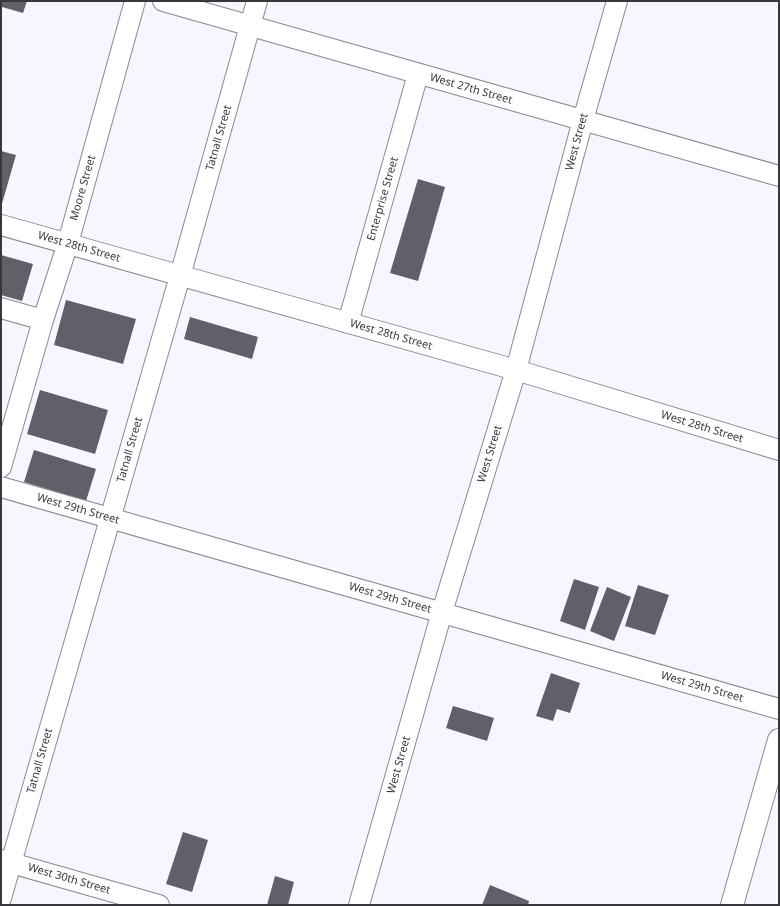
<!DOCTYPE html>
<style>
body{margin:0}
#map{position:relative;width:780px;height:906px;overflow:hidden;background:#f6f6ff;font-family:"Noto Sans",sans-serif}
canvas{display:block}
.frame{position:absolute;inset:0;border:2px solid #38383c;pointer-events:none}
</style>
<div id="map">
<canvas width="780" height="906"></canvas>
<div class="frame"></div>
</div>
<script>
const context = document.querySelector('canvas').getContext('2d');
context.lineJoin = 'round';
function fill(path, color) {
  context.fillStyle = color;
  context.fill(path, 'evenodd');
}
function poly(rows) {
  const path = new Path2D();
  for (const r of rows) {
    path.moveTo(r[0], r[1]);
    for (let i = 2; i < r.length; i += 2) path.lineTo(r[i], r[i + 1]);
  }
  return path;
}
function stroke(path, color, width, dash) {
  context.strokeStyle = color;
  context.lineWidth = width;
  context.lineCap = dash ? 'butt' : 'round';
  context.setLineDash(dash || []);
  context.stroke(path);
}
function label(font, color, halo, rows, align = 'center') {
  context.font = font + ' "Noto Sans",sans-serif';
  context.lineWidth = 4;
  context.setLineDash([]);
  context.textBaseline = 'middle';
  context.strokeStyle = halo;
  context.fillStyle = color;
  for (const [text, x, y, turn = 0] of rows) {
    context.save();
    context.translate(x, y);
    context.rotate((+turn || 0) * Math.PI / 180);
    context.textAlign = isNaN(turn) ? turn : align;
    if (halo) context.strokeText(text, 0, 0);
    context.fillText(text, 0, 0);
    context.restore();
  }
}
const building = poly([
 [1,1,27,1,23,13,2,7,1,11],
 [1,151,16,155,1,207],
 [418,179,445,187,418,281,390,273],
 [1,255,33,264,22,301,1,295],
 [66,300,136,319,123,364,54,345],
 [190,317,258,337,252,359,184,339],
 [40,390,108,410,95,454,27,434],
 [34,450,96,469,86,501,24,482],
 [574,579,599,587,585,630,560,621],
 [638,585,669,595,655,635,625,626],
 [607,587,631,597,614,641,590,631],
 [551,673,580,683,570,713,557,709,553,721,536,716],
 [453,706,494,718,487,741,446,728],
 [183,832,208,840,192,892,166,884],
 [275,876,294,882,288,905,267,905],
 [490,885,529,901,528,905,482,905]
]);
const minor = poly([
 [163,1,779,176],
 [1,225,516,370,779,450],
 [1,308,43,320],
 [348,323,418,74],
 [1,467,43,320,68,243,135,1],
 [1,487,779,709],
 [1,860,159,905],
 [1,898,180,276,257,1],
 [359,905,442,612,516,370,583,120,617,1]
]);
const major = poly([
 [732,905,779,740]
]);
const streetNames = [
 ["West 27th Street",471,89,16],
 ["Tatnall Street",219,138,-74],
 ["West Street",577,142,-75],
 ["Moore Street",83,188,-74],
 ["Enterprise Street",383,199,-74],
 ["West 28th Street",79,247,16],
 ["West 28th Street",391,335,16],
 ["West 28th Street",702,427,17],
 ["Tatnall Street",130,450,-74],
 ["West Street",490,454,-73],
 ["West 29th Street",78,509,16],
 ["West 29th Street",390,598,16],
 ["West 29th Street",702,687,16],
 ["Tatnall Street",40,761,-74],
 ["West Street",399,765,-74],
 ["West 30th Street",69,879,16]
];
fill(building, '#606069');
stroke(minor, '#8a8993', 22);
stroke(major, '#8a8993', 24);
stroke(minor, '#fff', 20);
stroke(major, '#fff', 22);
label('11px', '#38383c', '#fff', streetNames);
</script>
